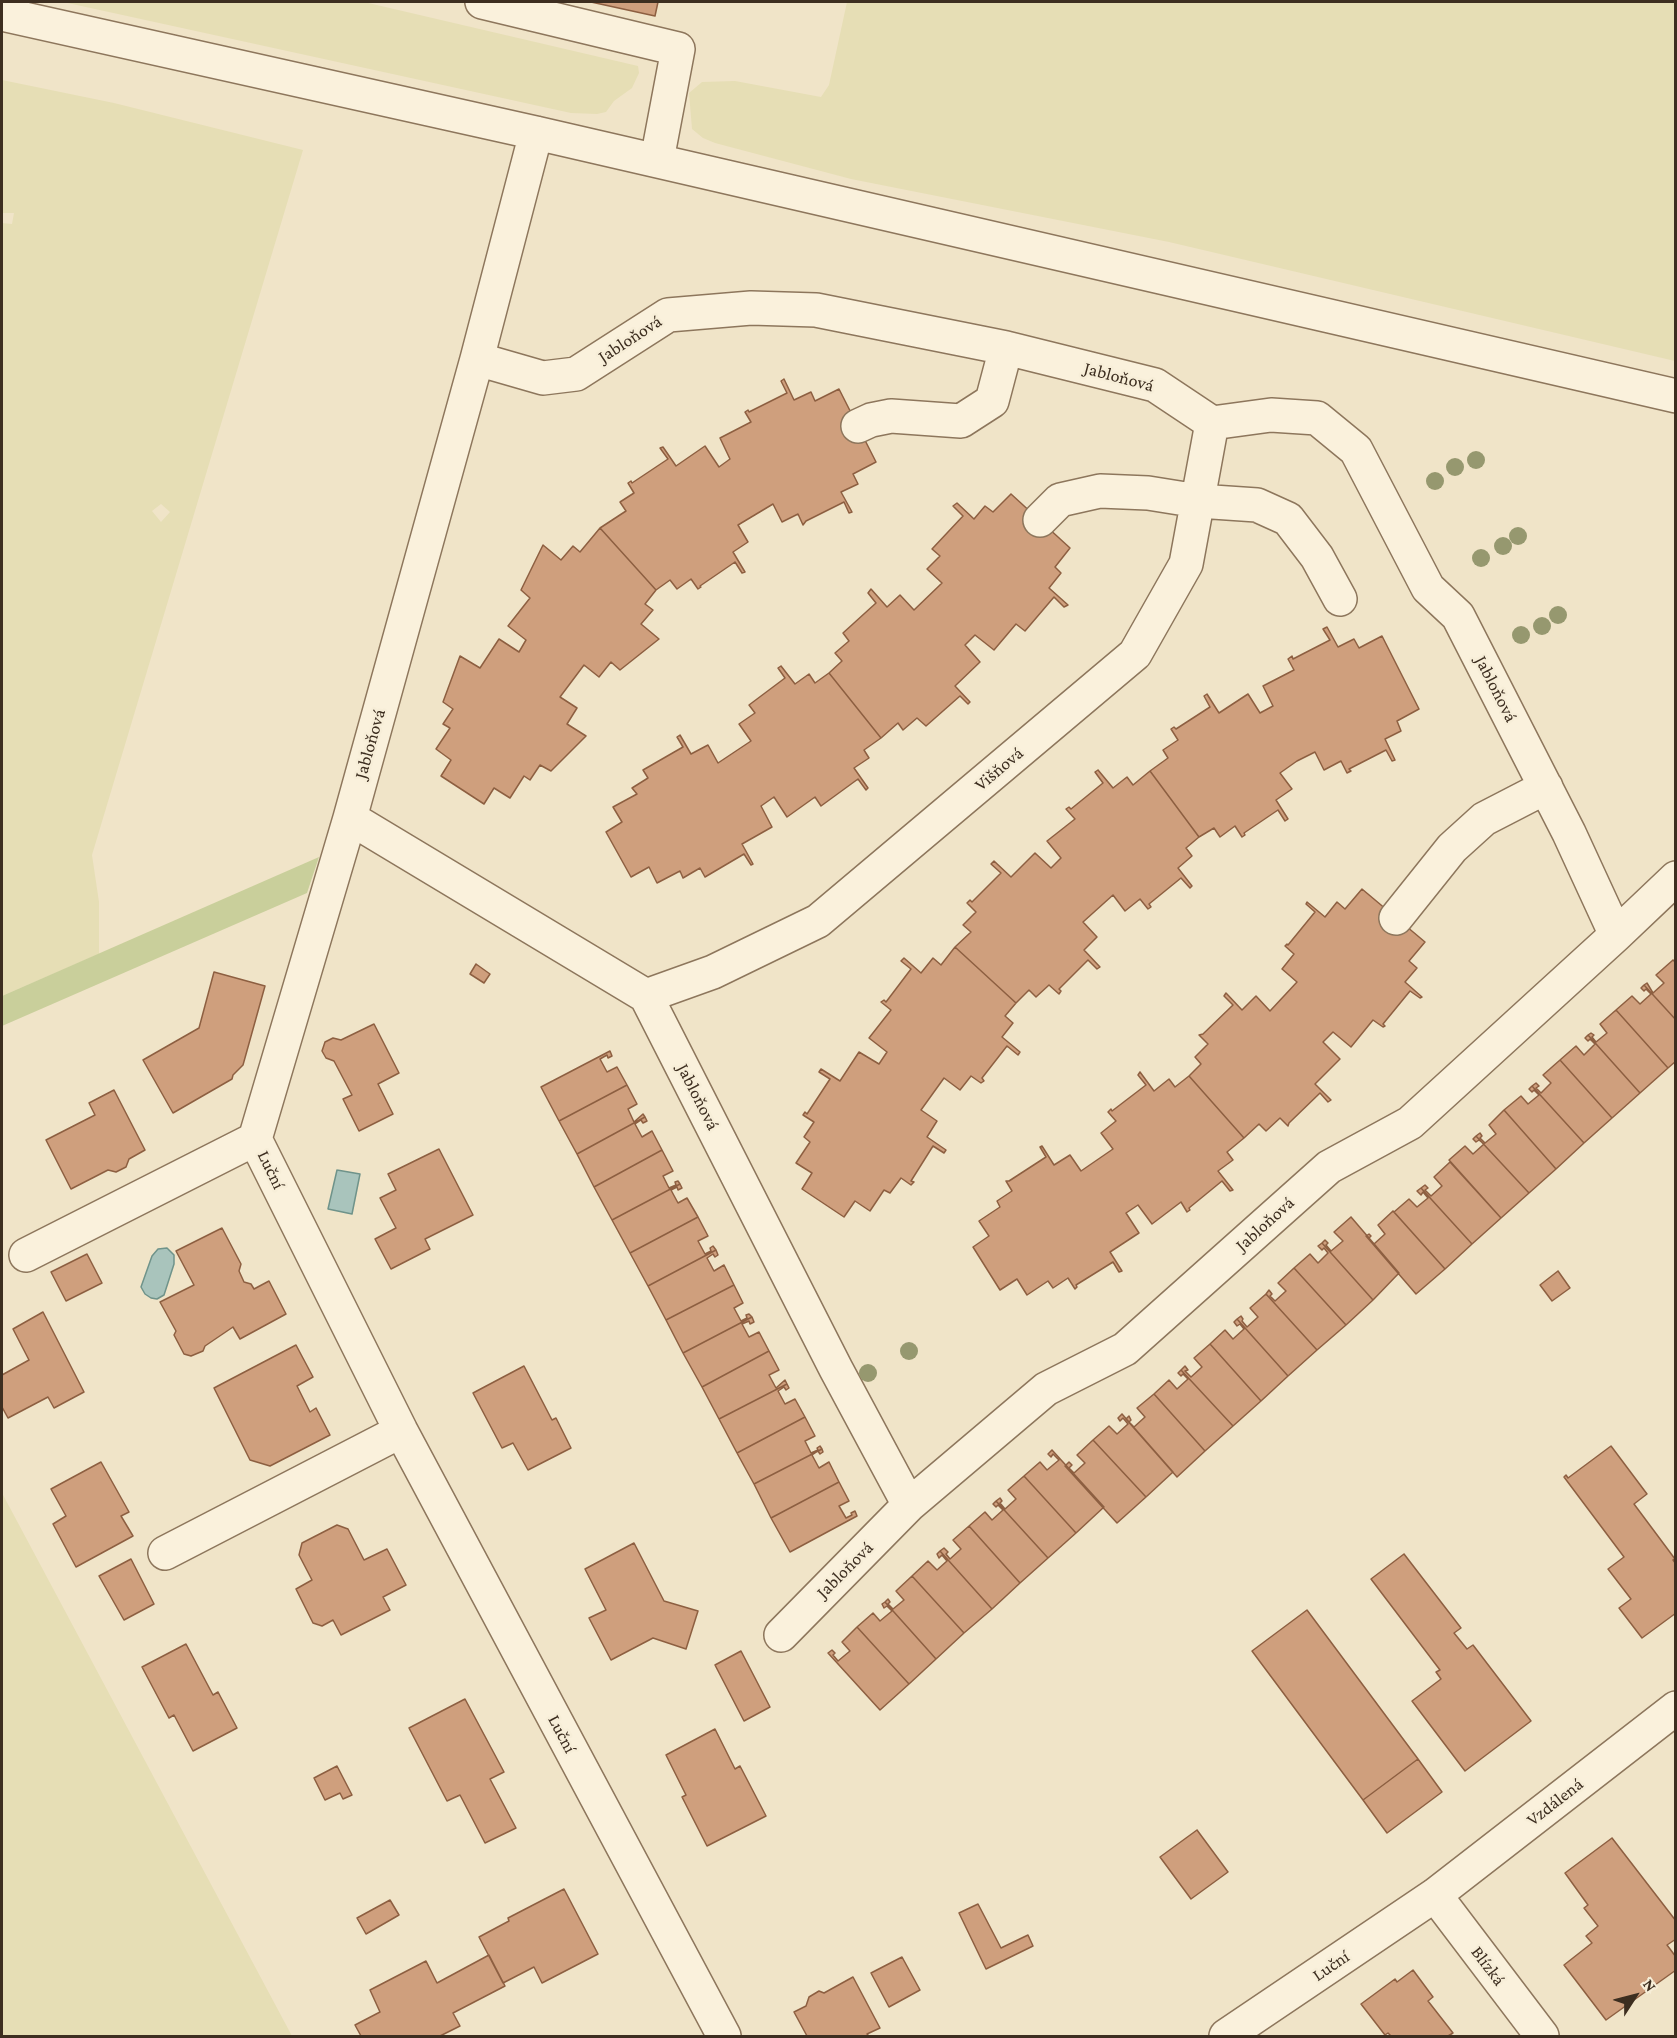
<!DOCTYPE html>
<meta charset="utf-8">
<style>
body{margin:0}
#map{position:relative;width:1677px;height:2038px;overflow:hidden;background:#f0e4c8;font-family:"Crimson Pro",serif}
canvas{display:block}
.frame{position:absolute;inset:0;border:3px solid #3d2e20;pointer-events:none}
.north{position:absolute;left:1605px;top:1966px;width:60px;height:60px;-webkit-text-stroke:4px #f7eed8;paint-order:stroke;rotate:54deg;font-size:16px;font-weight:700;line-height:24px;text-align:center;color:#3d2e20}
.north::after{content:'';display:block;margin:auto;width:21px;height:27px;background:#3d2e20;clip-path:polygon(50% 0,100% 100%,50% 72%,0 100%)}
</style>
<div id="map">
<canvas width="1677" height="2038"></canvas>
<div class="frame"></div>
<div class="north">N</div>
</div>
<script>
const context = document.querySelector('canvas').getContext('2d');
context.lineJoin = 'round';
function fill(path, color) {
  context.fillStyle = color;
  context.fill(path, 'evenodd');
}
function poly(rows) {
  const path = new Path2D();
  for (const r of rows) {
    path.moveTo(r[0], r[1]);
    for (let i = 2; i < r.length; i += 2) path.lineTo(r[i], r[i + 1]);
  }
  return path;
}
function stroke(path, color, width, dash) {
  context.strokeStyle = color;
  context.lineWidth = width;
  context.lineCap = dash ? 'butt' : 'round';
  context.setLineDash(dash || []);
  context.stroke(path);
}
function label(font, color, halo, rows, align = 'center') {
  context.font = font + ' "Crimson Pro",serif';
  context.lineWidth = 5;
  context.setLineDash([]);
  context.textBaseline = 'middle';
  context.strokeStyle = halo;
  context.fillStyle = color;
  for (const [text, x, y, turn = 0] of rows) {
    context.save();
    context.translate(x, y);
    context.rotate((+turn || 0) * Math.PI / 180);
    context.textAlign = isNaN(turn) ? turn : align;
    if (halo) context.strokeText(text, 0, 0);
    context.fillText(text, 0, 0);
    context.restore();
  }
}
const farmland = poly([
 [63,2,364,2,638,66,639,73,632,88,614,101,606,112,597,114,571,113],
 [847,2,1675,2,1675,361,1169,242,851,179,715,143,703,138,692,129,689,93,702,82,735,81,821,97,829,85],
 [2,80,114,103,303,150,92,855,99,902,99,954,2,996,2,223,12,224,14,213,2,213],
 [161,504,170,512,161,522,152,511],
 [2,1493,292,2036,2,2036]
]);
const green = poly([
 [319,857,307,893,2,1026,2,996]
]);
const water = poly([
 [337,1170,360,1174,352,1214,328,1209,337,1170],
 [167,1248,174,1255,174,1264,164,1295,157,1299,151,1298,145,1294,141,1287,152,1256,158,1249,167,1248]
]);
const building = poly([
 [591,2,658,2,655,16,591,2],
 [784,379,794,400,811,392,815,401,839,389,876,462,853,474,858,484,841,492,852,512,849,513,844,502,806,521,803,525,798,514,782,522,773,504,738,525,748,542,733,552,745,572,742,573,735,562,700,586,701,587,698,589,691,579,677,589,670,580,656,590,600,528,626,511,620,502,634,493,628,483,631,481,632,483,668,459,660,448,663,447,676,466,705,446,719,467,730,459,720,438,751,422,745,412,748,410,749,412,787,393,781,381,784,379],
 [1011,494,1070,548,1055,567,1061,573,1049,588,1068,605,1064,607,1054,597,1025,631,1016,624,994,650,975,635,965,645,980,662,955,686,970,702,968,704,960,696,926,726,917,718,903,730,898,723,881,738,829,673,842,661,835,653,849,641,843,633,876,603,868,593,871,589,887,607,900,595,914,610,942,583,927,569,940,556,932,549,963,516,953,506,957,503,974,519,985,506,993,512,1011,494],
 [600,528,656,590,645,604,653,610,641,624,659,639,620,670,611,662,599,677,584,665,560,697,577,708,567,724,586,736,551,771,540,765,530,780,524,776,510,798,494,788,484,804,441,776,451,760,436,749,450,728,443,724,453,709,443,702,460,656,480,668,499,639,519,652,526,640,508,626,530,598,521,590,543,545,561,560,573,546,580,552,600,528],
 [1327,627,1338,647,1354,639,1359,648,1382,636,1419,709,1397,721,1401,731,1385,739,1395,760,1392,761,1386,750,1349,769,1351,771,1347,773,1341,761,1324,770,1315,752,1297,761,1280,773,1292,789,1276,800,1288,819,1285,821,1278,810,1244,833,1245,835,1242,837,1235,826,1220,837,1214,828,1199,837,1150,771,1168,758,1163,750,1178,740,1171,729,1174,727,1176,729,1210,707,1204,696,1207,694,1219,713,1248,694,1260,713,1273,706,1263,686,1294,670,1288,659,1292,656,1293,659,1330,640,1323,629,1327,627],
 [781,666,795,684,809,674,815,683,829,673,881,738,864,750,869,758,854,768,868,788,866,790,858,779,821,806,815,797,787,817,774,797,761,806,772,827,742,844,753,864,751,865,744,854,705,877,700,868,683,878,680,871,657,883,649,867,631,877,606,832,622,822,613,807,637,794,632,788,648,778,643,770,683,747,677,737,680,735,691,754,708,745,718,763,751,741,739,724,755,713,749,705,785,678,778,668,781,666],
 [1098,770,1113,788,1127,777,1133,785,1150,771,1199,837,1186,848,1192,856,1178,868,1192,886,1190,888,1181,878,1149,904,1151,907,1148,909,1140,899,1125,911,1113,895,1083,922,1097,937,1084,950,1100,967,1097,969,1088,960,1059,989,1061,991,1059,994,1049,985,1036,997,1029,990,1016,1003,955,947,971,932,963,925,976,912,967,903,970,900,972,902,1001,873,991,864,994,861,1011,877,1035,853,1051,868,1061,858,1047,841,1075,819,1066,809,1069,807,1071,809,1103,783,1095,772,1098,770],
 [1362,889,1425,942,1409,961,1417,968,1405,982,1422,997,1420,998,1410,991,1383,1024,1385,1026,1383,1027,1373,1020,1351,1047,1333,1032,1323,1042,1340,1059,1315,1084,1331,1100,1328,1102,1320,1093,1289,1123,1288,1126,1280,1118,1266,1131,1259,1124,1244,1138,1189,1076,1201,1064,1195,1057,1208,1044,1199,1035,1203,1034,1233,1005,1224,996,1226,993,1242,1010,1256,996,1270,1011,1297,982,1282,969,1294,954,1285,946,1287,944,1288,945,1315,912,1306,904,1307,902,1325,917,1337,902,1345,909,1362,889],
 [955,947,1016,1003,1005,1016,1013,1023,1002,1037,1020,1052,1018,1055,1007,1046,982,1078,984,1081,981,1083,971,1076,960,1090,944,1078,921,1110,937,1121,927,1137,946,1150,944,1153,933,1146,911,1181,914,1182,911,1185,901,1178,890,1193,884,1190,870,1211,855,1201,844,1217,802,1189,812,1173,796,1163,810,1142,804,1137,814,1122,803,1115,805,1112,807,1114,830,1079,819,1072,821,1069,840,1081,859,1052,879,1064,887,1052,869,1038,891,1010,881,1002,884,1000,886,1002,911,969,901,961,904,958,921,973,933,958,941,965,955,947],
 [1673,960,1676,963,1676,1020,1644,985,1647,983,1653,993,1664,983,1656,975,1673,960],
 [476,964,490,974,484,983,470,974,476,964],
 [214,972,265,986,243,1065,233,1075,232,1079,173,1113,143,1060,199,1028,214,972],
 [1644,985,1676,1020,1676,1061,1668,1068,1616,1010,1632,996,1640,1004,1651,994,1646,989,1644,991,1641,988,1644,985],
 [1616,1010,1668,1068,1640,1093,1588,1035,1591,1033,1594,1035,1592,1037,1596,1042,1607,1033,1600,1024,1616,1010],
 [374,1024,399,1073,378,1084,393,1114,359,1131,343,1099,352,1095,334,1061,326,1058,322,1051,325,1042,333,1038,341,1040,374,1024],
 [1588,1035,1640,1093,1612,1118,1560,1060,1576,1046,1584,1055,1595,1044,1590,1039,1588,1041,1585,1038,1588,1035],
 [610,1051,612,1056,608,1058,607,1055,600,1059,607,1072,617,1067,627,1085,559,1121,541,1087,610,1051],
 [1560,1060,1612,1118,1584,1143,1532,1086,1536,1083,1539,1086,1536,1088,1541,1093,1551,1083,1543,1075,1560,1060],
 [1140,1072,1154,1091,1169,1079,1175,1087,1189,1076,1244,1138,1227,1152,1233,1160,1218,1171,1233,1190,1230,1191,1222,1181,1189,1208,1190,1210,1187,1212,1181,1202,1152,1224,1138,1205,1126,1213,1139,1233,1110,1252,1122,1271,1119,1272,1113,1262,1076,1285,1077,1287,1075,1289,1068,1278,1053,1288,1048,1281,1027,1295,1017,1279,1000,1290,973,1247,989,1236,979,1221,1000,1207,997,1201,1012,1191,1006,1181,1009,1181,1046,1157,1040,1147,1042,1146,1054,1165,1070,1155,1081,1171,1113,1149,1101,1133,1116,1121,1108,1112,1111,1109,1112,1111,1146,1085,1138,1075,1140,1072],
 [627,1085,637,1104,628,1109,634,1122,643,1114,645,1117,577,1154,559,1121,627,1085],
 [1532,1086,1584,1143,1556,1169,1504,1110,1521,1096,1528,1104,1539,1095,1534,1090,1532,1092,1529,1089,1532,1086],
 [114,1090,145,1150,129,1159,126,1167,116,1172,108,1170,71,1189,46,1140,95,1115,89,1103,114,1090],
 [1504,1110,1556,1169,1529,1193,1476,1136,1480,1133,1482,1136,1480,1138,1485,1143,1496,1134,1489,1125,1504,1110],
 [645,1117,647,1121,643,1123,641,1120,635,1124,642,1137,652,1131,662,1150,594,1187,577,1154,645,1117],
 [1476,1136,1529,1193,1501,1218,1449,1160,1465,1146,1473,1154,1484,1144,1479,1140,1476,1142,1473,1139,1476,1136],
 [439,1149,473,1215,425,1239,430,1249,391,1269,375,1239,396,1228,380,1198,396,1190,388,1174,439,1149],
 [662,1150,673,1171,663,1176,669,1188,676,1185,675,1182,678,1181,680,1184,612,1220,594,1187,662,1150],
 [1450,1162,1501,1218,1472,1244,1421,1188,1425,1185,1428,1188,1425,1190,1431,1196,1442,1186,1434,1177,1450,1162],
 [680,1184,682,1188,678,1190,677,1187,671,1190,678,1203,687,1198,698,1217,630,1253,612,1220,680,1184],
 [1421,1188,1472,1244,1445,1269,1394,1212,1409,1199,1417,1207,1428,1198,1423,1192,1421,1195,1417,1191,1421,1188],
 [1393,1211,1445,1269,1416,1294,1366,1236,1369,1234,1371,1236,1369,1238,1374,1244,1385,1234,1378,1225,1393,1211],
 [698,1217,708,1236,698,1241,705,1254,711,1251,710,1248,713,1246,716,1250,648,1286,630,1253,698,1217],
 [1351,1217,1399,1273,1373,1300,1322,1243,1325,1240,1328,1243,1326,1245,1331,1251,1343,1241,1334,1232,1351,1217],
 [222,1228,241,1264,239,1271,244,1282,251,1284,254,1289,269,1281,286,1314,240,1339,233,1327,205,1346,203,1351,191,1356,184,1354,174,1335,176,1331,160,1302,194,1285,176,1251,222,1228],
 [1322,1243,1373,1300,1346,1325,1294,1268,1310,1254,1318,1263,1328,1253,1324,1248,1322,1250,1318,1246,1322,1243],
 [716,1250,718,1255,715,1257,713,1254,707,1258,714,1271,724,1265,734,1285,666,1320,648,1286,716,1250],
 [87,1254,102,1283,66,1301,51,1272,87,1254],
 [1294,1268,1346,1325,1317,1350,1266,1294,1269,1290,1272,1294,1270,1296,1275,1301,1286,1291,1278,1283,1294,1268],
 [1558,1271,1570,1288,1552,1301,1540,1285,1558,1271],
 [734,1285,743,1303,734,1308,741,1321,747,1318,746,1315,749,1314,752,1317,683,1353,666,1320,734,1285],
 [1266,1294,1317,1350,1288,1376,1237,1319,1241,1316,1243,1319,1242,1321,1247,1327,1258,1317,1250,1308,1266,1294],
 [43,1312,84,1392,54,1408,48,1397,8,1418,2,1407,2,1375,29,1360,13,1329,43,1312],
 [752,1317,754,1322,750,1324,749,1321,742,1324,749,1337,759,1332,769,1351,702,1387,683,1353,752,1317],
 [1237,1319,1288,1376,1261,1401,1210,1344,1225,1330,1233,1339,1244,1329,1240,1324,1237,1326,1234,1322,1237,1319],
 [1210,1344,1261,1401,1233,1426,1181,1370,1185,1366,1188,1370,1185,1371,1191,1377,1202,1367,1194,1358,1210,1344],
 [296,1345,313,1377,297,1386,310,1412,316,1408,330,1435,270,1466,250,1460,214,1388,296,1345],
 [769,1351,779,1370,769,1375,776,1388,785,1380,787,1384,719,1419,702,1387,769,1351],
 [524,1366,552,1420,556,1418,571,1448,528,1470,513,1443,502,1448,473,1393,524,1366],
 [1181,1370,1233,1426,1205,1451,1154,1394,1169,1380,1177,1389,1188,1379,1183,1374,1181,1376,1178,1373,1181,1370],
 [787,1384,789,1388,786,1390,784,1387,778,1391,785,1404,795,1399,805,1417,737,1453,719,1419,787,1384],
 [1154,1394,1205,1451,1177,1477,1126,1419,1129,1416,1131,1420,1129,1422,1134,1427,1145,1417,1137,1408,1154,1394],
 [1122,1414,1173,1472,1146,1497,1093,1440,1109,1426,1117,1434,1128,1424,1123,1418,1120,1421,1118,1418,1122,1414],
 [805,1417,815,1436,805,1441,811,1453,818,1450,817,1448,820,1446,822,1449,754,1484,737,1453,805,1417],
 [1093,1440,1146,1497,1117,1523,1065,1466,1069,1462,1072,1465,1069,1468,1074,1473,1085,1463,1077,1455,1093,1440],
 [1611,1446,1647,1494,1634,1504,1675,1559,1673,1560,1676,1564,1676,1613,1642,1638,1619,1608,1631,1599,1608,1569,1624,1557,1564,1477,1566,1475,1568,1478,1611,1446],
 [822,1449,823,1452,820,1454,818,1451,812,1455,819,1468,829,1462,839,1482,771,1518,754,1484,822,1449],
 [1052,1450,1104,1507,1076,1533,1024,1476,1040,1462,1047,1470,1059,1460,1053,1454,1051,1457,1048,1454,1052,1450],
 [101,1462,129,1512,121,1516,133,1536,76,1567,53,1524,66,1516,51,1489,101,1462],
 [1024,1476,1076,1533,1048,1558,996,1501,1000,1498,1002,1501,1000,1503,1005,1509,1016,1499,1008,1490,1024,1476],
 [839,1482,849,1501,839,1506,846,1518,852,1515,851,1513,855,1511,857,1516,790,1552,771,1518,839,1482],
 [996,1501,1048,1558,1020,1583,969,1526,985,1512,992,1520,1003,1510,998,1505,996,1507,993,1504,996,1501],
 [337,1525,348,1529,364,1560,387,1549,406,1585,383,1597,390,1610,341,1635,333,1620,322,1626,313,1623,296,1589,312,1580,299,1555,302,1543,337,1525],
 [969,1526,1020,1583,992,1609,940,1551,944,1548,948,1552,946,1554,950,1559,961,1549,953,1540,969,1526],
 [634,1543,664,1601,698,1611,686,1649,653,1638,611,1660,589,1618,606,1610,585,1569,634,1543],
 [940,1551,992,1609,964,1633,912,1576,928,1561,937,1570,947,1561,942,1555,939,1558,937,1554,940,1551],
 [1404,1554,1461,1628,1454,1633,1467,1649,1473,1645,1531,1721,1465,1771,1412,1701,1441,1679,1436,1672,1440,1670,1371,1579,1404,1554],
 [131,1559,154,1604,124,1620,99,1576,131,1559],
 [912,1576,964,1633,936,1659,885,1602,888,1599,890,1602,888,1604,893,1609,904,1600,896,1591,912,1576],
 [885,1602,936,1659,909,1684,857,1627,873,1613,880,1621,892,1611,887,1606,884,1608,882,1604,885,1602],
 [1307,1610,1418,1759,1363,1800,1252,1651,1307,1610],
 [857,1627,909,1684,880,1710,828,1653,832,1650,835,1653,833,1655,838,1661,850,1651,842,1642,857,1627],
 [186,1644,213,1695,218,1692,237,1728,193,1751,174,1715,169,1718,142,1667,186,1644],
 [741,1651,770,1707,744,1721,715,1665,741,1651],
 [465,1699,504,1772,490,1779,516,1828,485,1843,460,1795,447,1801,409,1728,465,1699],
 [715,1729,735,1769,740,1766,766,1816,707,1846,682,1797,686,1795,666,1755,715,1729],
 [1418,1759,1442,1792,1387,1833,1363,1800,1418,1759],
 [337,1766,352,1795,343,1799,340,1793,325,1800,314,1778,337,1766],
 [1197,1830,1228,1872,1191,1899,1160,1857,1197,1830],
 [1612,1838,1676,1921,1676,1939,1667,1945,1676,1957,1676,1970,1606,2020,1564,1965,1592,1943,1586,1936,1598,1926,1584,1908,1588,1905,1565,1873,1612,1838],
 [564,1889,598,1954,542,1983,534,1967,503,1983,479,1937,509,1921,508,1918,564,1889],
 [390,1900,399,1915,366,1934,357,1918,390,1900],
 [978,1904,1001,1948,1028,1935,1033,1946,986,1969,959,1913,978,1904],
 [489,1955,505,1986,453,2013,460,2026,440,2036,361,2036,355,2025,380,2012,370,1990,426,1961,437,1983,489,1955],
 [902,1957,920,1990,889,2007,871,1973,902,1957],
 [1413,1970,1433,1997,1428,2001,1453,2033,1448,2036,1391,2036,1388,2033,1385,2035,1361,2004,1395,1979,1397,1982,1413,1970],
 [853,1977,880,2028,867,2034,869,2036,807,2036,794,2012,806,2006,809,1997,819,1991,824,1993,853,1977]
]);
const minor = poly([
 [482,2,678,49,657,160],
 [2,14,536,133,1676,396],
 [536,133,477,359,350,818,646,996,836,1369,909,1505],
 [477,359,543,378,576,374,668,315,751,308,816,310,1006,348,1155,385,1212,423,1271,415,1317,418,1356,450,1428,588,1458,616,1569,833,1616,935],
 [858,426,871,420,891,416,961,421,992,401,1006,348],
 [1040,520,1060,500,1100,491,1148,493,1198,501,1257,505,1288,519,1317,557,1340,599],
 [1396,918,1452,848,1484,819,1546,787],
 [646,996,713,972,818,921,1135,654,1186,564,1212,423],
 [255,1139,350,818],
 [26,1255,255,1139,401,1431,724,2036],
 [165,1553,401,1431],
 [781,1635,909,1505,1046,1389,1125,1349,1329,1167,1410,1123,1616,935,1676,878],
 [1435,1895,1542,2036],
 [1226,2036,1435,1895,1676,1708]
]);
const trees = [
 [1476,460],
 [1455,467],
 [1435,481],
 [1518,536],
 [1503,546],
 [1481,558],
 [1558,615],
 [1542,626],
 [1521,635],
 [909,1351],
 [868,1373]
];
const streetNames = [
 ["Jabloňová",630,339,-33],
 ["Jabloňová",1119,377,15],
 ["Jabloňová",1496,689,63],
 ["Jabloňová",370,744,-74],
 ["Višňová",999,769,-40],
 ["Jabloňová",698,1097,63],
 ["Luční",271,1170,64],
 ["Jabloňová",1265,1224,-42],
 ["Jabloňová",845,1570,-45],
 ["Luční",562,1734,62],
 ["Vzdálená",1555,1802,-38],
 ["Luční",1331,1966,-34],
 ["Blízká",1488,1966,53]
];
fill(farmland, '#e6deb5');
fill(green, '#c9cf9b');
fill(water, '#a9c4bc');
stroke(water, '#6f938a', 1.5);
fill(building, '#cf9f7d');
stroke(building, '#8d5f41', 1.5);
stroke(minor, '#8d765c', 36);
stroke(minor, '#faf1dc', 33);
context.fillStyle = '#96986f';
for (const [x, y] of trees) {
  context.beginPath();
  context.arc(x, y, 9, 0, 2 * Math.PI);
  context.fill();
}
label('18px', '#3d2e20', '#f7eed8', streetNames);
</script>
